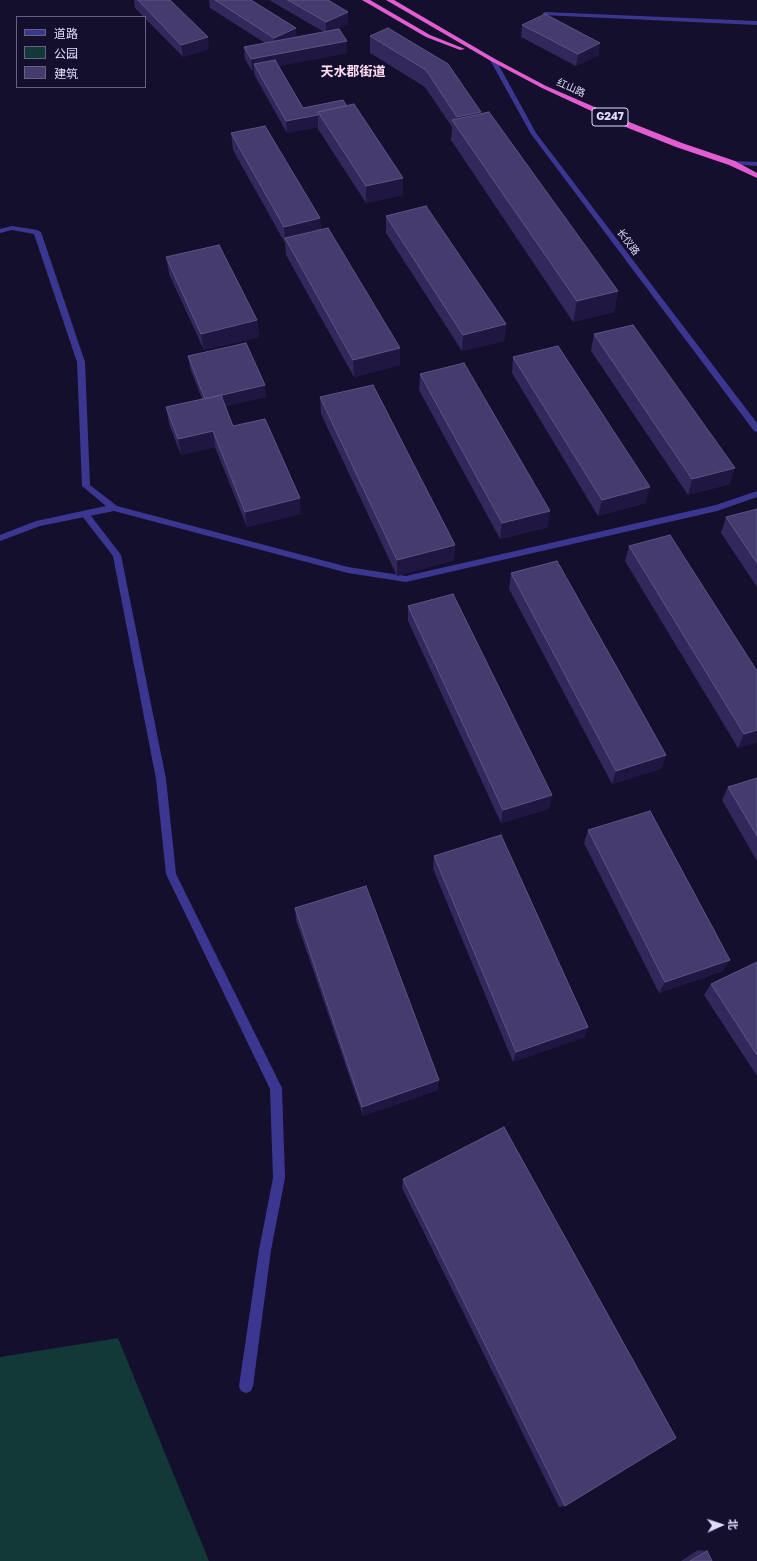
<!DOCTYPE html>
<meta charset="utf-8">
<style>
body{margin:0}
#map{position:relative;width:757px;height:1561px;overflow:hidden;background:#150f2e;font-family:"Golos Text","Noto Sans SC",sans-serif}
canvas{display:block}
.legend{position:absolute;left:16px;top:16px;width:130px;height:72px;box-sizing:border-box;background:#150f2e;border:1px solid #676182;margin:0;padding:5px 7px;list-style:none;font-size:12px;color:#e1dcff}
.legend li{display:flex;align-items:center;gap:8px;height:20px}
.legend b{width:20px;border:1px solid #676182}
.north{position:absolute;left:701px;top:1505px;width:40px;height:40px;-webkit-text-stroke:3px #150f2e;paint-order:stroke;rotate:87deg;font-size:11px;font-weight:700;line-height:16px;text-align:center;color:#e1dcff}
.north::after{content:'';display:block;margin:auto;width:14px;height:18px;background:#e1dcff;clip-path:polygon(50% 0,100% 100%,50% 72%,0 100%)}
</style>
<div id="map">
<canvas width="757" height="1561"></canvas>
<ul class="legend">
<li><b style="height:5px;background:#3b3791"></b>道路</li>
<li><b style="height:11px;background:#123838"></b>公园</li>
<li><b style="height:11px;background:#453b6e"></b>建筑</li>
</ul>
<div class="north">北</div>
</div>
<script>
const context = document.querySelector('canvas').getContext('2d');
context.lineJoin = 'round';
function fill(path, color) {
  context.fillStyle = color;
  context.fill(path, 'evenodd');
}
function poly(rows) {
  const path = new Path2D();
  for (const r of rows) {
    path.moveTo(r[0], r[1]);
    for (let i = 2; i < r.length; i += 2) path.lineTo(r[i], r[i + 1]);
  }
  return path;
}
function stroke(path, color, width, dash) {
  context.strokeStyle = color;
  context.lineWidth = width;
  context.lineCap = dash ? 'butt' : 'round';
  context.setLineDash(dash || []);
  context.stroke(path);
}
function label(font, color, halo, rows, align = 'center') {
  context.font = font + ' "Golos Text","Noto Sans SC",sans-serif';
  context.lineWidth = 3;
  context.setLineDash([]);
  context.textBaseline = 'middle';
  context.strokeStyle = halo;
  context.fillStyle = color;
  for (const [text, x, y, turn = 0] of rows) {
    context.save();
    context.translate(x, y);
    context.rotate((+turn || 0) * Math.PI / 180);
    context.textAlign = isNaN(turn) ? turn : align;
    if (halo) context.strokeText(text, 0, 0);
    context.fillText(text, 0, 0);
    context.restore();
  }
}
const green = poly([
 [118,1338,209,1561,0,1561,0,1357]
]);
const service = poly([
 [732,161,757,162,757,166,730,164,729,163,732,161],
 [85,511,88,512,121,555,166,779,176,874,282,1088,285,1178,271,1250,253,1386,251,1391,246,1393,241,1391,239,1386,259,1250,273,1178,270,1089,166,874,156,779,113,556,82,516,81,514,82,512,85,511]
]);
const minor = poly([
 [545,12,757,21,757,25,543,15,543,13,545,12],
 [493,58,496,60,536,133,757,423,757,432,754,431,531,134,490,60,493,58],
 [12,226,37,230,41,232,85,362,90,485,117,506,348,567,406,576,716,505,757,491,757,497,717,511,406,582,348,573,114,511,40,526,0,541,0,535,36,521,106,506,82,486,77,362,34,234,12,230,0,233,0,229,12,226]
]);
const trunk = poly([
 [362,0,370,0,430,35,465,49,460,50,426,37,362,0],
 [386,0,394,0,495,59,546,86,634,124,682,143,735,161,757,173,757,178,729,165,676,147,628,128,542,88,491,61,386,0]
]);
const wall = poly([
 [134,0,170,0,209,49,183,57,135,8],
 [209,0,251,0,296,37,324,32,269,0,328,0,348,12,348,24,334,30,347,41,347,53,278,66,303,108,343,100,403,195,366,203,318,129,318,127,287,133,255,76,254,71,252,71,245,59,244,47,265,43,210,8],
 [522,25,599,55,576,66,521,37],
 [370,36,448,64,481,114,618,291,614,312,573,322,451,140,452,127,425,87,370,53],
 [231,133,320,218,321,230,400,365,354,377,286,255,285,243,233,150],
 [386,216,506,324,504,341,462,351,386,233],
 [166,257,257,320,259,337,204,350,169,274],
 [594,334,730,484,688,495,591,351],
 [188,356,266,397,225,406,233,426,301,514,247,527,215,447,181,455,169,424,166,407,202,399,190,368],
 [513,357,646,503,598,516,512,373],
 [420,374,548,527,500,539,419,390],
 [320,397,455,545,454,560,397,576,321,414],
 [757,509,757,587,721,533,726,517],
 [629,546,757,671,757,742,738,748,625,561],
 [511,573,666,755,661,769,612,784,509,589],
 [408,606,552,795,549,809,501,823,408,621],
 [757,778,757,861,722,800,728,787],
 [588,830,723,971,659,993,584,843],
 [434,856,588,1027,584,1037,513,1062,433,869],
 [295,908,438,1090,363,1116,296,920],
 [757,962,757,1076,704,995,711,984],
 [403,1179,565,1506,559,1507,402,1188],
 [698,1550,707,1551,712,1561,681,1561]
]);
const shadedWall = poly([
 [348,12,348,24,326,34,326,22],
 [296,28,297,40,275,50,274,38],
 [208,37,209,49,183,57,181,45],
 [347,41,347,53,257,70,254,64,254,71,252,71,251,59],
 [600,43,599,55,576,66,578,54],
 [481,112,480,129,456,126,457,117],
 [318,115,318,127,287,133,286,121],
 [403,178,403,195,366,203,366,186],
 [320,218,321,235,285,239,284,227],
 [618,291,614,312,573,322,577,301],
 [257,320,259,337,204,350,201,334],
 [506,324,504,341,462,351,463,335],
 [400,348,400,365,354,377,353,360],
 [265,385,266,397,207,411,205,399],
 [213,431,215,447,181,455,178,439],
 [735,468,730,484,688,495,692,479],
 [650,487,646,503,598,516,602,500],
 [300,498,301,514,247,527,245,512],
 [550,511,548,527,500,539,502,523],
 [455,545,454,560,397,576,397,560],
 [757,730,757,742,738,748,744,734],
 [666,755,661,769,612,784,616,771],
 [552,795,549,809,501,823,503,810],
 [730,960,723,971,659,993,665,982],
 [588,1027,584,1037,513,1062,516,1052],
 [439,1080,438,1090,363,1116,362,1107]
]);
const building = poly([
 [138,0,170,0,208,37,181,45,138,0],
 [215,0,251,0,296,28,274,38,215,0],
 [288,0,328,0,348,12,326,22,288,0],
 [545,14,600,43,578,54,522,25,545,14],
 [388,28,448,64,481,112,457,117,426,70,370,36,388,28],
 [339,29,347,41,251,59,244,47,339,29],
 [275,60,303,108,343,100,347,106,318,112,318,115,286,121,254,64,275,60],
 [354,104,403,178,366,186,318,112,354,104],
 [489,112,618,291,577,301,452,120,489,112],
 [265,126,320,218,284,227,231,133,265,126],
 [426,206,506,324,463,335,386,216,426,206],
 [328,228,400,348,353,360,285,238,328,228],
 [219,245,257,320,201,334,166,257,219,245],
 [633,325,735,468,692,479,594,334,633,325],
 [246,343,265,385,205,399,188,356,246,343],
 [558,346,650,487,602,500,513,357,558,346],
 [464,363,550,511,502,523,420,374,464,363],
 [373,385,455,545,397,560,320,397,373,385],
 [221,395,233,426,265,419,300,498,245,512,213,431,178,439,166,407,221,395],
 [757,509,757,563,726,517,757,509],
 [670,535,757,671,757,730,744,734,629,546,670,535],
 [557,561,666,755,616,771,511,573,557,561],
 [453,594,552,795,503,810,408,606,453,594],
 [757,778,757,836,728,787,757,778],
 [650,811,730,960,665,982,588,830,650,811],
 [501,835,588,1027,516,1052,434,856,501,835],
 [366,886,439,1080,362,1107,295,908,366,886],
 [757,962,757,1055,711,984,757,962],
 [504,1127,676,1438,565,1506,403,1179,504,1127],
 [707,1551,712,1561,690,1561,707,1551]
]);
const farStreetnames = [
 ["红山路",571,88,24],
 ["长仪路",628,242,53]
];
const shields = [
 [610,117,36]
];
const shieldNames = [
 ["G247",610,117]
];
const farDistrictnames = [
 ["天水郡街道",353,72]
];
fill(green, '#123838');
fill(service, '#3b3791');
fill(minor, '#3b3791');
fill(trunk, '#e35dd2');
fill(wall, '#32285c');
fill(shadedWall, '#1f1642');
fill(building, '#453b6e');
stroke(building, '#5d5484', 1);
label('10px', '#e1dcff', '#150f2e', farStreetnames);
for (const [x, y, w] of shields) {
  const box = new Path2D();
  box.roundRect(x - w / 2, y - 9, w, 18, 3);
  context.fillStyle = '#150f2e';
  context.fill(box);
  stroke(box, '#e1dcff', 1);
}
label('bold 11px', '#e1dcff', null, shieldNames);
label('bold 13px', '#ffdef3', '#150f2e', farDistrictnames);
</script>
